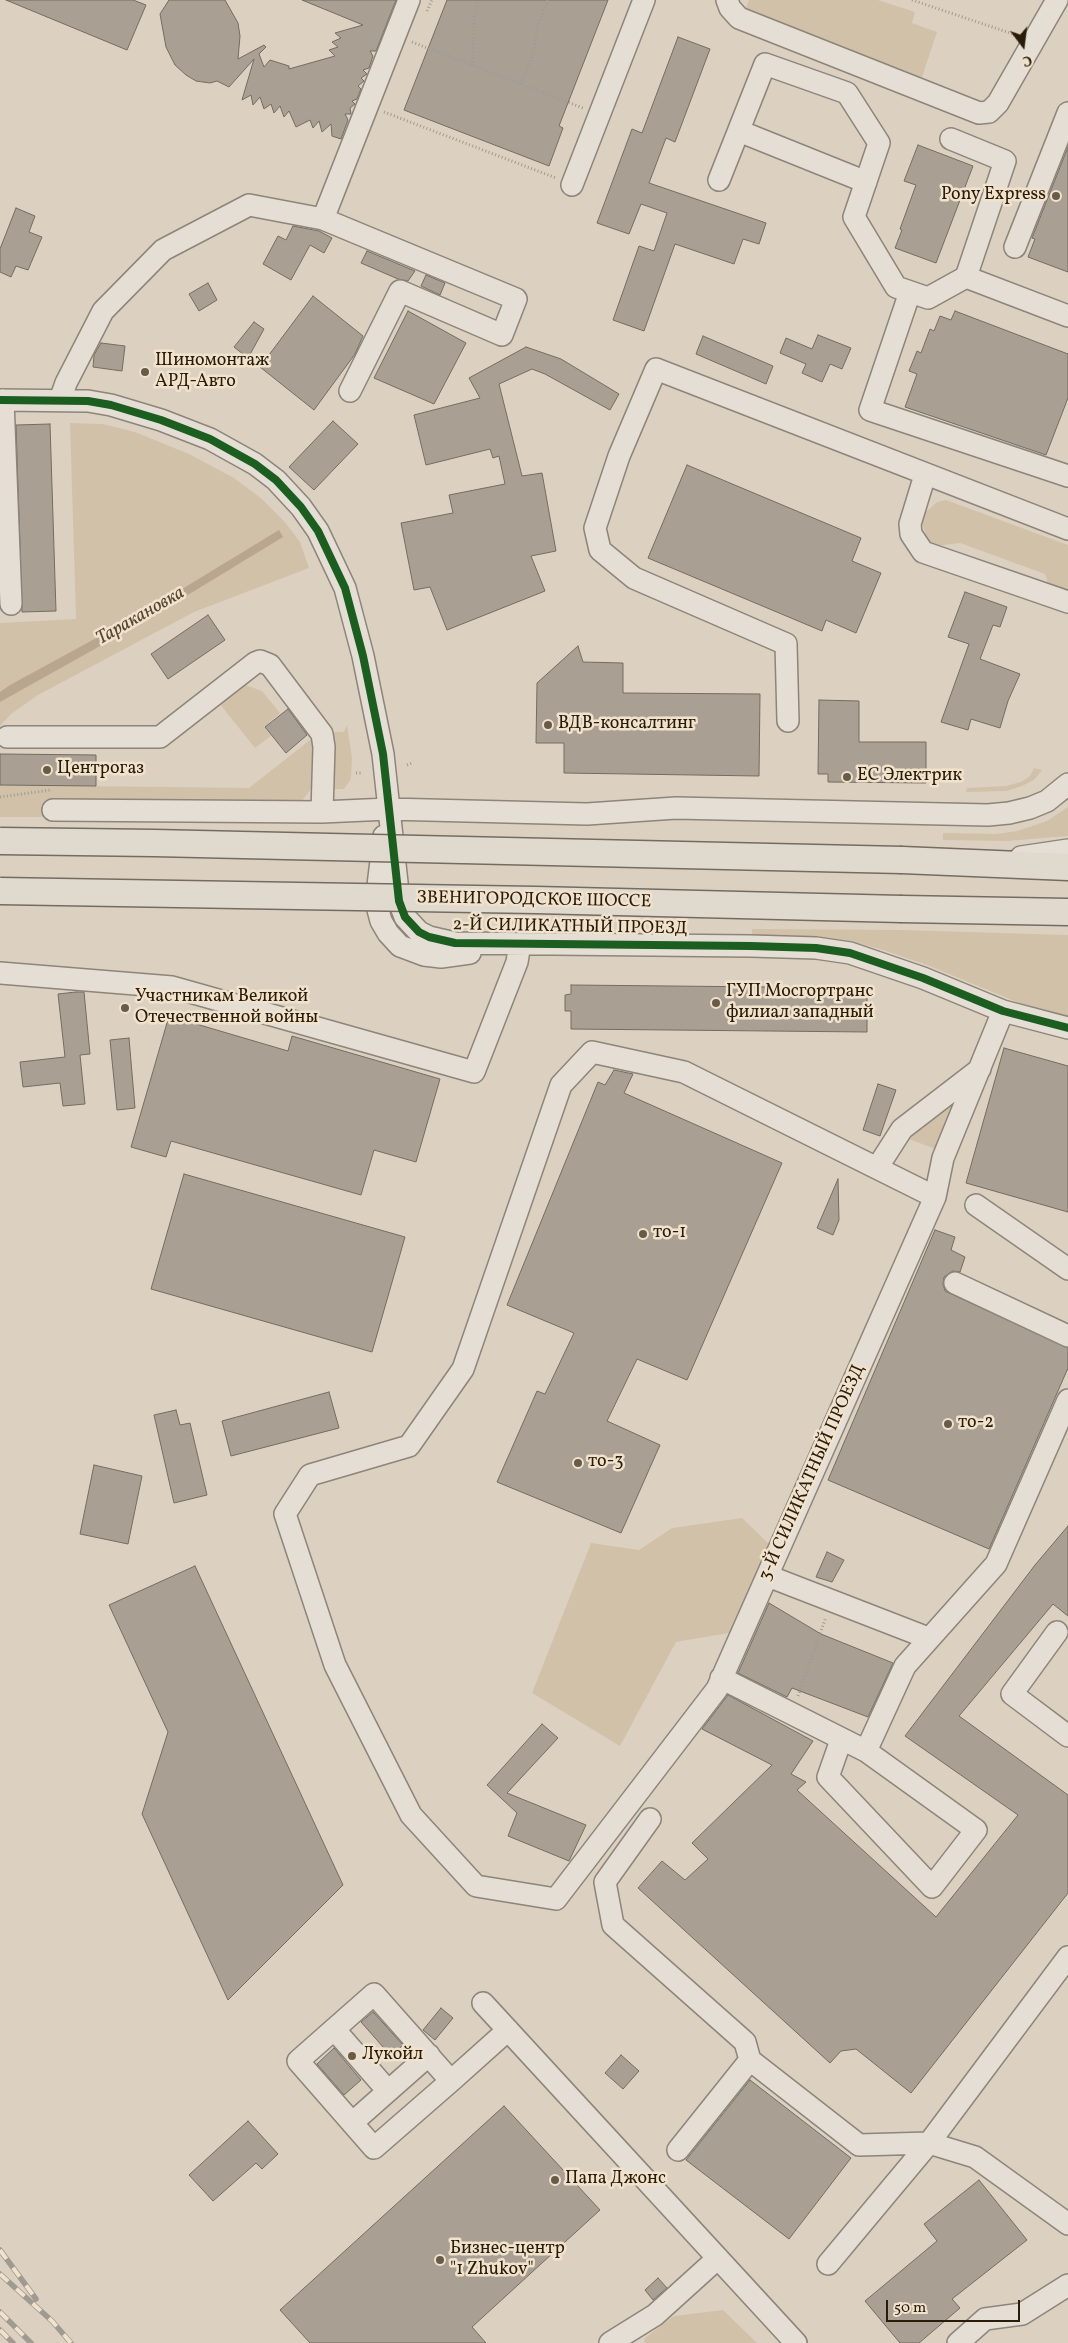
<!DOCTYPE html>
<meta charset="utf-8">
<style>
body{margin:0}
#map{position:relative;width:1068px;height:2343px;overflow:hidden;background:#dcd1c0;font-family:Vollkorn,serif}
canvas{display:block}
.north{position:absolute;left:998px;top:20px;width:50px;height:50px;-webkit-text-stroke:4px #f1e2ce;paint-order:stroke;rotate:165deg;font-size:14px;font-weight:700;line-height:20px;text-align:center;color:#291c08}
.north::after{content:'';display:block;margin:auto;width:18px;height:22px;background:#291c08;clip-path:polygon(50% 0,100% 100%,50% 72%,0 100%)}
.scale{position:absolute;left:886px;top:2300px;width:134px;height:22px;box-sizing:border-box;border:2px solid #291c08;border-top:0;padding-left:6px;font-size:15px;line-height:18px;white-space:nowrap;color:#291c08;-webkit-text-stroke:4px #f1e2ce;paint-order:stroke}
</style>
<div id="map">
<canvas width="1068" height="2343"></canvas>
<div class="north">С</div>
<div class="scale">50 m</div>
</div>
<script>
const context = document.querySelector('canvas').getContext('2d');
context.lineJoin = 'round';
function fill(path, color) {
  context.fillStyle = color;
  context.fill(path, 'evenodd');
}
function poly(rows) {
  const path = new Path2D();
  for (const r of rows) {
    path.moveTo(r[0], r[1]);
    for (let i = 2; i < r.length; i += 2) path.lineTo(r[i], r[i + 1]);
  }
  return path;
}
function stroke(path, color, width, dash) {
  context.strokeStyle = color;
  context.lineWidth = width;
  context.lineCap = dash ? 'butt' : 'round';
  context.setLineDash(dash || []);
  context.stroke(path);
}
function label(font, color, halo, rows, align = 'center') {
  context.font = font + ' Vollkorn,serif';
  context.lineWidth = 5;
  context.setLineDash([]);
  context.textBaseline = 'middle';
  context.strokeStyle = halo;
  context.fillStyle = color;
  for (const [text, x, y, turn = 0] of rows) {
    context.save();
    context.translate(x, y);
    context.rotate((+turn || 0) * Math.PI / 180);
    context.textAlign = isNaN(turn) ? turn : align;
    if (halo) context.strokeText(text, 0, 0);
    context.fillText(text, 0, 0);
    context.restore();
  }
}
const green = poly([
 [749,0,878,0,915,12,912,23,937,32,920,83,745,10],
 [70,423,103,424,135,432,189,454,234,478,262,499,284,521,300,542,309,568,194,612,38,695,11,714,0,726,0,623,76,619],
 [946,500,1068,545,1068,596,1049,588,1045,574,960,543,936,546,928,541,922,523,925,513,937,502],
 [243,684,262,691,280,713,264,727,271,736,255,748,219,703],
 [347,725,352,758,351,779,344,789,334,789,329,785,328,732,344,732],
 [315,736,314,785,302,801,292,803,46,817,0,817,0,785,249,788],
 [1034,768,1042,770,1034,780,1022,786,1007,791,966,792,967,788,1006,786,1021,782,1030,776],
 [1068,807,1068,836,1008,841,943,840,943,833,996,834,1017,831,1047,821],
 [752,929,902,930,1068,935,1068,1016,1029,1007,927,965,880,949,851,942,816,937,752,935],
 [956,1102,938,1150,909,1139,950,1103],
 [742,1518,771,1546,729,1633,676,1642,620,1746,532,1693,591,1543,639,1550,672,1528],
 [723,2310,757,2343,644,2343,645,2338,674,2316]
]);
const water = poly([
 [279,530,283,537,150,618,0,702,0,692,10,685,146,611]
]);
const building = poly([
 [6,0,133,0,146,5,127,50,6,0],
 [169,0,225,0,238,23,240,36,238,59,264,45,266,47,259,54,264,67,270,60,289,66,289,69,335,56,329,50,338,47,332,42,341,38,335,33,363,25,302,0,396,0,376,51,370,51,373,56,369,68,363,70,367,74,361,78,364,81,358,86,361,89,357,99,352,101,355,104,350,108,351,114,345,114,348,120,341,139,332,136,331,124,322,132,319,121,313,128,310,120,296,127,289,111,284,117,280,106,274,113,271,104,264,109,260,97,253,105,251,95,242,100,254,59,229,87,217,81,210,83,196,81,186,75,175,65,166,47,160,14,169,0],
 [447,0,608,0,559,126,563,128,549,166,404,110,447,0],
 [678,37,710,49,675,142,666,138,649,183,766,223,759,244,743,239,734,264,675,244,644,331,613,320,639,246,654,251,667,213,641,204,629,234,597,223,632,129,642,133,678,37],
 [918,145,973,166,936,263,895,248,902,230,900,229,916,185,904,181,918,145],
 [1068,147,1068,272,1028,257,1035,239,1032,238,1068,147],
 [16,208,35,216,29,232,42,237,28,270,16,266,11,277,0,272,0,249,16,208],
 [293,226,319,231,332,238,324,253,310,245,291,280,263,264,278,236,286,240,293,226],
 [367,251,415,271,408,281,398,279,361,263,367,251],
 [426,275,445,283,440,295,421,286,426,275],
 [208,283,217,300,199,311,189,294,208,283],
 [313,296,363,336,355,354,314,410,260,367,313,296],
 [408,311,466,343,434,404,374,378,408,311],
 [955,311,1068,354,1068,398,1046,455,905,407,917,374,909,371,917,351,921,353,930,329,934,331,940,316,951,320,955,311],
 [254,322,264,329,248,358,234,347,254,322],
 [818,335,851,348,842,369,830,364,822,382,802,373,806,364,780,353,786,338,812,349,818,335],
 [703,336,773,366,766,384,696,354,703,336],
 [101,343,125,346,122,371,93,367,94,355,101,343],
 [526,347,561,359,619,394,610,410,545,374,532,369,499,384,522,476,542,473,556,551,531,556,545,591,447,630,430,587,414,590,401,523,453,513,449,495,505,484,499,456,493,458,490,449,426,465,414,415,480,398,469,378,526,347],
 [333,421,358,444,314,490,289,467,333,421],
 [50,424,56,611,22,612,16,425,50,424],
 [687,465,861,538,852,561,881,573,856,633,826,620,822,631,648,558,687,465],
 [965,592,1007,607,1000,627,993,625,980,659,1020,674,1008,701,1000,728,971,719,968,730,941,722,969,644,948,637,965,592],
 [208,615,225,640,168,679,151,654,208,615],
 [578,646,583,662,623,663,623,693,760,694,759,776,564,773,564,743,536,743,537,683,578,646],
 [819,700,859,701,859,742,926,742,926,783,828,782,828,774,818,774,819,700],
 [288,709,307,735,286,753,265,727,288,709],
 [0,754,96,755,96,786,0,785,0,754],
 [571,985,867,988,867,1032,571,1029,571,1011,565,1011,565,995,571,994,571,985],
 [76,992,84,992,90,1054,80,1055,85,1104,63,1106,60,1083,23,1087,20,1062,65,1057,58,994,76,992],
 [169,1016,288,1051,292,1036,440,1079,416,1162,374,1150,361,1195,171,1141,166,1157,131,1147,169,1016],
 [129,1038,135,1108,117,1110,110,1040,129,1038],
 [1004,1048,1068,1066,1068,1212,966,1183,1004,1048],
 [614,1070,633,1074,624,1093,782,1163,687,1380,637,1359,607,1421,660,1445,621,1533,497,1482,537,1391,545,1394,574,1333,507,1305,598,1082,605,1085,614,1070],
 [878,1084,896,1090,880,1136,863,1130,878,1084],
 [184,1174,405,1237,372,1352,151,1289,184,1174],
 [838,1179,839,1220,833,1235,817,1228,838,1179],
 [935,1230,955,1237,951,1250,965,1257,960,1272,953,1271,944,1277,943,1284,945,1291,1068,1348,1068,1368,989,1549,828,1480,935,1230],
 [329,1392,339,1428,231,1456,222,1421,329,1392],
 [176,1410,180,1425,190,1423,207,1495,174,1503,154,1415,176,1410],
 [94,1465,142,1476,128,1544,80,1534,94,1465],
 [1068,1526,1068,1616,1053,1604,959,1716,1068,1795,1068,1893,911,2093,856,2049,841,2051,830,2063,638,1888,662,1861,685,1880,708,1859,692,1843,772,1765,702,1729,728,1695,813,1741,791,1774,806,1782,797,1790,936,1917,1018,1815,905,1736,1035,1565,1068,1526],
 [827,1552,844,1560,832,1582,816,1577,827,1552],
 [195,1566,343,1885,228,2000,142,1814,168,1732,109,1605,195,1566],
 [769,1603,821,1634,893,1663,868,1717,792,1688,787,1697,738,1673,769,1603],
 [542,1724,558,1738,507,1793,586,1825,569,1861,508,1836,517,1813,487,1785,542,1724],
 [441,2008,453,2018,435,2040,423,2030,441,2008],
 [373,2012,403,2045,391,2056,361,2022,373,2012],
 [334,2048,361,2080,344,2095,317,2064,334,2048],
 [621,2055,639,2071,623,2089,605,2073,621,2055],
 [750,2080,851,2158,789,2239,686,2160,750,2080],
 [504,2106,600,2210,472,2327,486,2343,310,2343,280,2310,504,2106],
 [248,2121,278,2154,262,2169,256,2163,213,2201,189,2175,248,2121],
 [979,2180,1027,2240,952,2299,960,2308,919,2343,900,2343,865,2301,937,2241,924,2224,979,2180],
 [658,2278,667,2288,653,2300,645,2290,658,2278]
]);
const path = poly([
 [912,0,1016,35],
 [427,11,432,0],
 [412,42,583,108],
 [473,66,474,16,478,0],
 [521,84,534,51,537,27,548,0],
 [384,112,556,178],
 [407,765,412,763],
 [356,773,362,773],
 [0,797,51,790],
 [798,1696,826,1617]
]);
const minor = poly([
 [727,0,730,8,739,18,979,113,989,112,998,103,1057,0],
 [739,131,866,182],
 [951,139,1005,161,966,277,1068,316],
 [719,180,765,64,847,93,879,143,854,217,896,287,928,298,966,277],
 [572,185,644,0],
 [323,219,409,0],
 [1015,247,1068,113],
 [910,292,870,410,1068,476],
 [0,400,88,401,111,405,161,420,210,439,255,464,276,480,301,507,318,531,345,588,363,656,383,754,399,901,405,917,419,932,429,937,455,943,751,946,816,948,850,953,923,978,1003,1011,1068,1028],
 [3,400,11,604],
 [60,400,66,383,103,311,163,250,249,205,323,219,516,299,502,335,400,291,350,391],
 [925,475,910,524,911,534,923,552,1068,602],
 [788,721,786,644,634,578,600,550,595,528,619,456,656,369,1068,529],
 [7,737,160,737,255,663,260,661,270,665,322,734,324,747,322,812,388,809,587,814,676,808,988,815,1009,813,1030,808,1047,801,1068,784],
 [53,810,322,812],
 [384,836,376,902,381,921,388,933,400,946,424,955,441,957,470,953],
 [1021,857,1068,850],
 [0,973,172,987,474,1072,517,962,520,944],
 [877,1168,902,1129,980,1069],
 [935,1197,684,1072,592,1052,561,1085,463,1369,409,1446,310,1475,285,1514,335,1665,411,1815,476,1886,556,1899,717,1689,935,1197,943,1158,1003,1011],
 [976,1205,1068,1269],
 [955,1283,1068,1336],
 [768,1576,928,1638],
 [1057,1632,1012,1694,1068,1736],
 [721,1678,866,1751,976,1830,932,1887,828,1777,841,1740],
 [866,1751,905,1666,996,1564,1068,1400],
 [650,1819,605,1882,613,1925,745,2042,750,2060,678,2150],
 [483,2003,796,2343],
 [334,2029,388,2091],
 [750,2060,859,2145,929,2143,975,2157,1068,2224],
 [451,2081,374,1994,298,2061,374,2148,451,2081,508,2030],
 [352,2123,429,2055],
 [828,2264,929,2143,1068,1957],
 [610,2343,655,2315,718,2258],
 [958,2343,985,2319,1022,2314,1068,2285]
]);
const major = poly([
 [902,860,1068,867],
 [902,909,1068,912]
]);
const rail = poly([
 [0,2250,36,2299],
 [0,2274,52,2321,71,2343],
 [0,2312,31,2343],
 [0,2330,13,2343]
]);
const majorBridge = poly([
 [0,841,154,843,902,860],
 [0,891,536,900,902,909]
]);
const cycleway = poly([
 [0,400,88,401,111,405,161,420,210,439,255,464,276,480,301,507,318,531,345,588,363,656,383,754,399,901,405,917,419,932,429,937,455,943,751,946,816,948,850,953,923,978,1003,1011,1068,1028]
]);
const markers = [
 [1056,196,5,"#685b48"],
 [145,372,5,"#685b48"],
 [548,725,5,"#685b48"],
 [47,770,5,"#685b48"],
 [847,777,5,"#685b48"],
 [716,1003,5,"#685b48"],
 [125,1008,5,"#685b48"],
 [643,1234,5,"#685b48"],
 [948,1424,5,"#685b48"],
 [578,1463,5,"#685b48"],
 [352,2056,5,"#685b48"],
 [555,2180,5,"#685b48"],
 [440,2260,5,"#685b48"]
];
const poiNames = [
 ["Pony Express",1046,196,"right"],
 ["Шиномонтаж",155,362],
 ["АРД-Авто",155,383],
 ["ВДВ-консалтинг",558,725],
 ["Центрогаз",57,770],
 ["ЕС Электрик",857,777],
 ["ГУП Мосгортранс",726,993],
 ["филиал западный",726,1014],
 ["Участникам Великой",135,998],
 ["Отечественной войны",135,1019],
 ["то-1",653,1234],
 ["то-2",958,1424],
 ["то-3",588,1463],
 ["Лукойл",362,2056],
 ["Папа Джонс",565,2180],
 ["Бизнес-центр",450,2250],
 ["\"1 Zhukov\"",450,2271]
];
const streetNames = [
 ["ЗВЕНИГОРОДСКОЕ ШОССЕ",534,901,1],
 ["2-Й СИЛИКАТНЫЙ ПРОЕЗД",570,928,1],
 ["3-Й СИЛИКАТНЫЙ ПРОЕЗД",813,1473,-66]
];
const waterNames = [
 ["Таракановка",141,617,-30]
];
fill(green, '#d1c1a9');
fill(water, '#b8a78e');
fill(building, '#a9a093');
stroke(building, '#746c61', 1);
stroke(minor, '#8d8579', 24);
stroke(major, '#746c61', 29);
stroke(path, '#a09b92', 3, [1, 2.5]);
stroke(minor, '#e4ded5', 21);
stroke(major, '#dfd9ce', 26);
stroke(rail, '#a09b92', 5.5);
stroke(rail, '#f1e2ce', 4, [11]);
stroke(majorBridge, '#746c61', 29, []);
stroke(majorBridge, '#dfd9ce', 26);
stroke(cycleway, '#1b5e20', 8);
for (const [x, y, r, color] of markers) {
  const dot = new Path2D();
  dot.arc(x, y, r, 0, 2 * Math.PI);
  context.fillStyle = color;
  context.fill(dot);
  stroke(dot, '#f1e2ce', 2);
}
label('18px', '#291c08', '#f1e2ce', poiNames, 'left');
label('18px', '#291c08', '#f1e2ce', streetNames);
label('italic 19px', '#554630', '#f1e2ce', waterNames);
</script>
